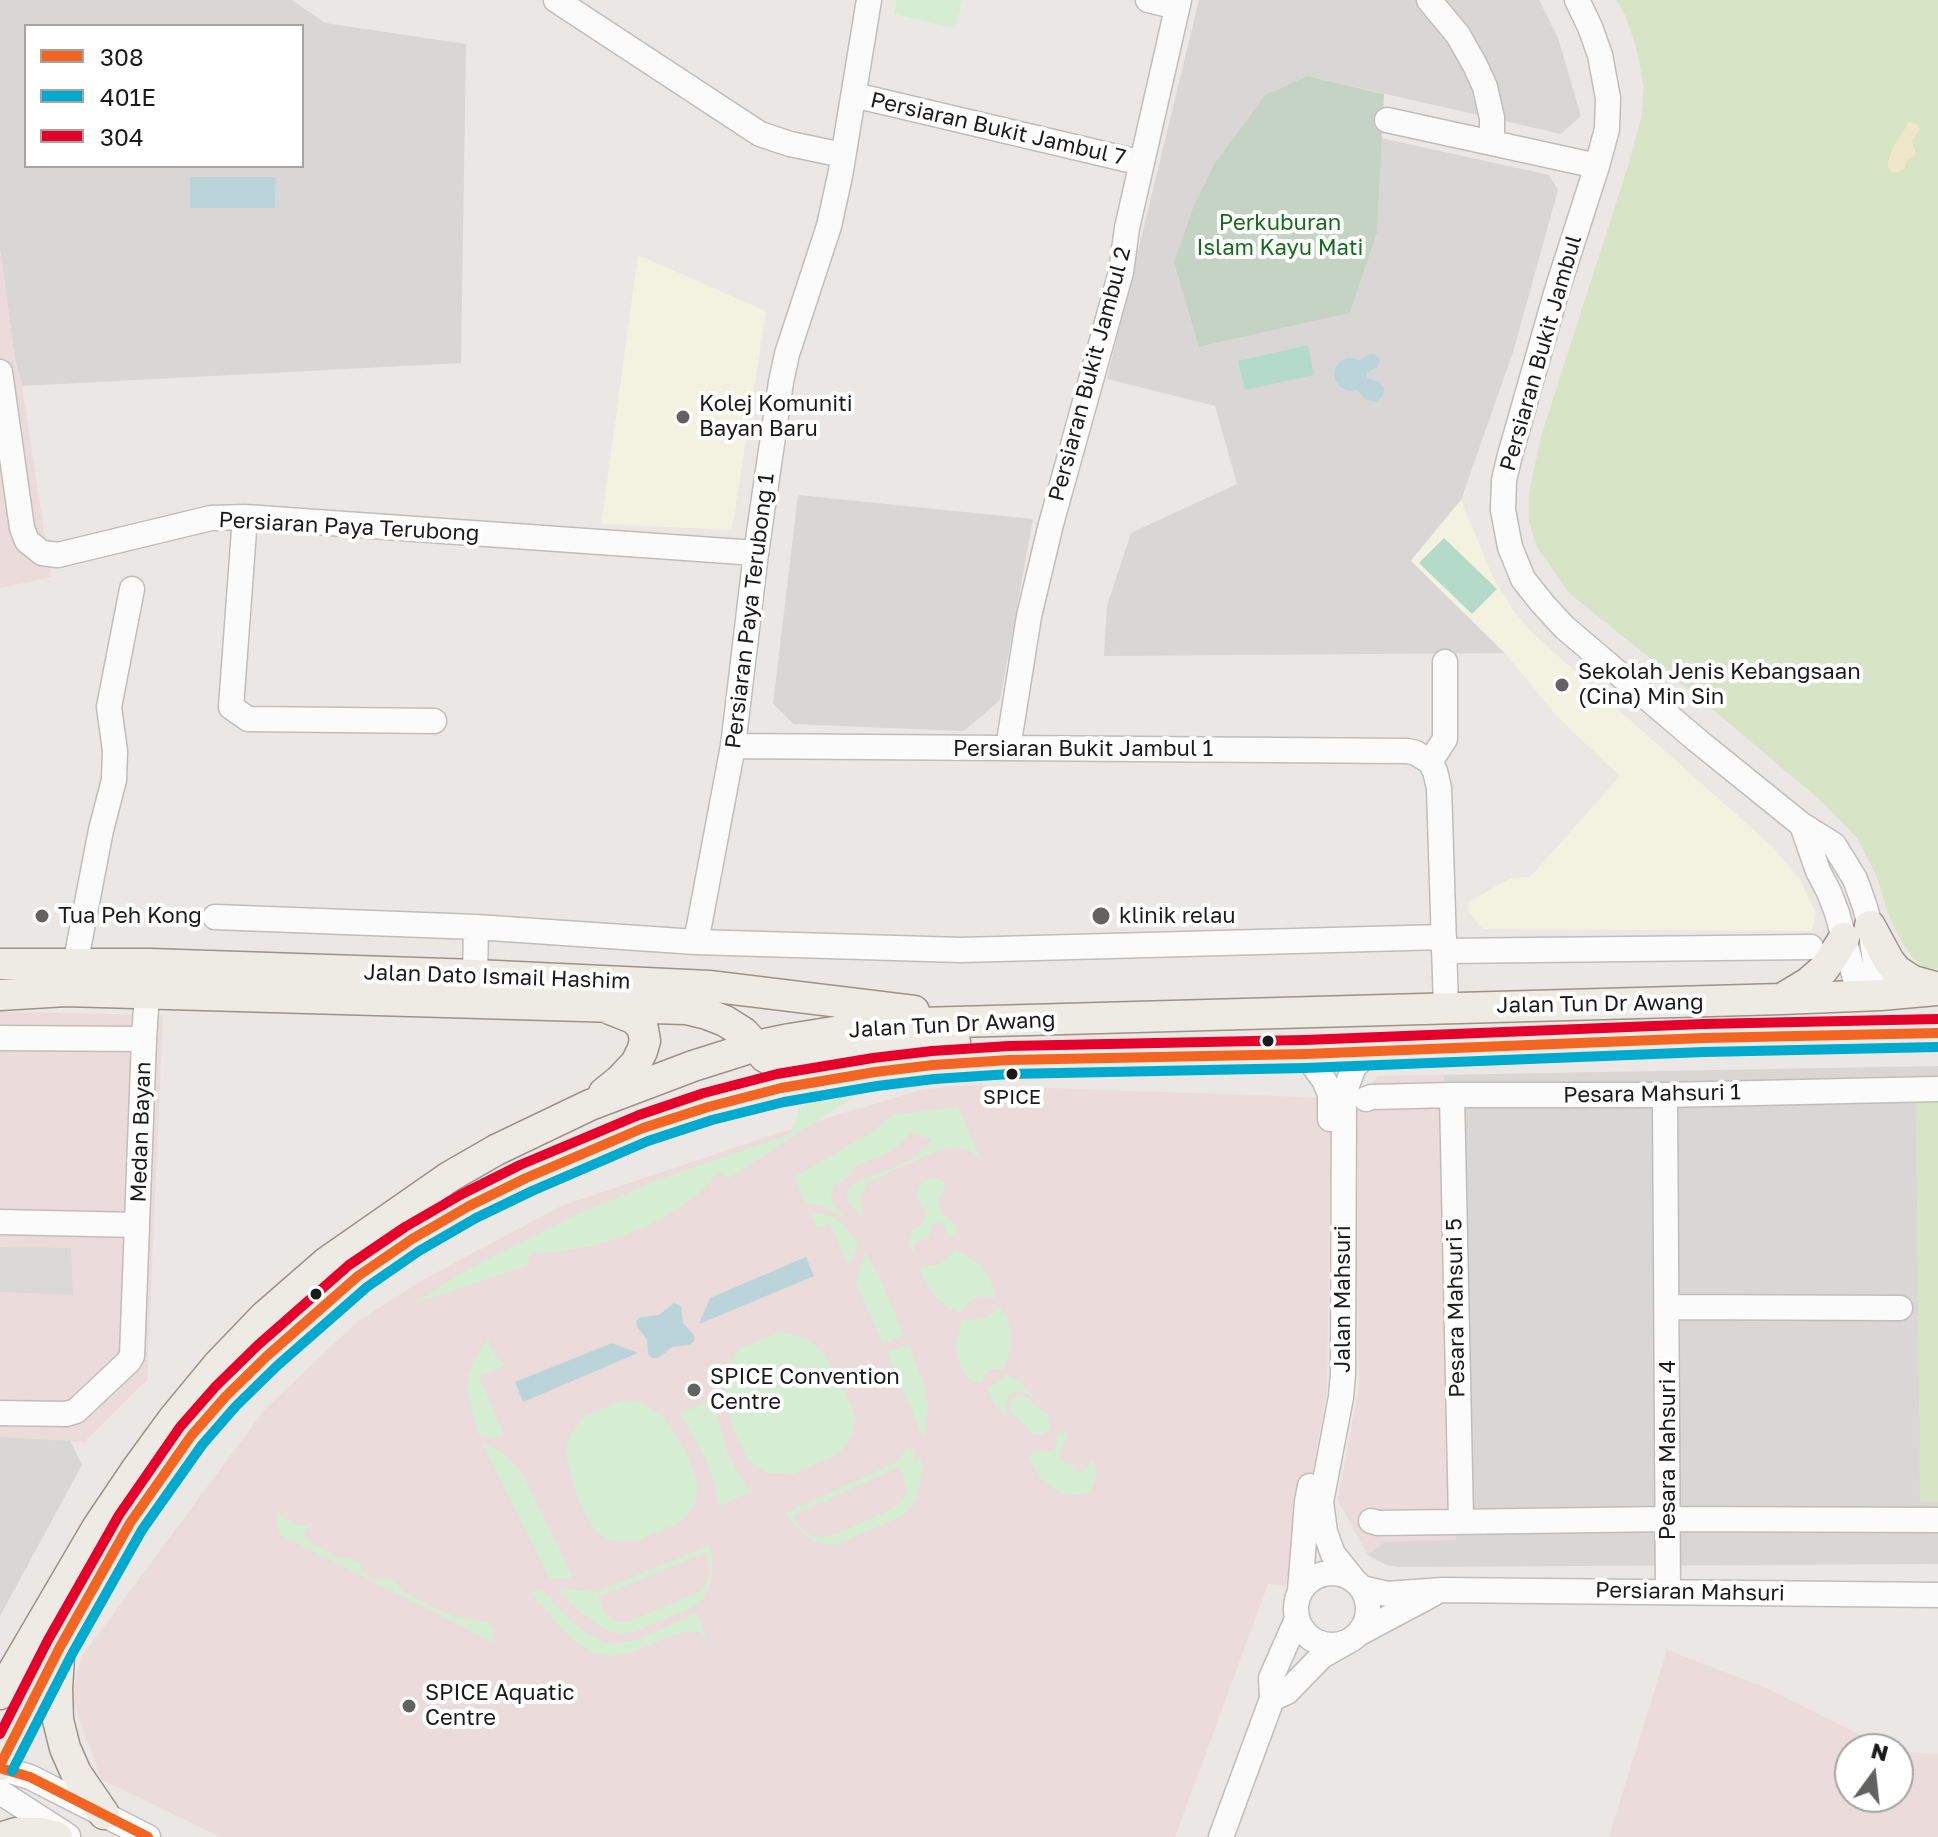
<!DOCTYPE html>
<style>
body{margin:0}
#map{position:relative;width:1938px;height:1837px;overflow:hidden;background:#eae7e4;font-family:"Golos Text",sans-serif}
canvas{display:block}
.legend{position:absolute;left:24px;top:24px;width:280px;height:144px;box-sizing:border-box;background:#fff;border:2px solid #a4a4a4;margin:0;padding:10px 14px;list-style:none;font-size:24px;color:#1b1b1b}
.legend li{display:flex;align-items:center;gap:16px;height:40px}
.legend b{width:40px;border:2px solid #a4a4a4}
.north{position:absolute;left:1834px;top:1733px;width:80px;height:80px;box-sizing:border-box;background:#fff;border:2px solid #a4a4a4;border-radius:50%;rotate:15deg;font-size:22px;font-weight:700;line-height:32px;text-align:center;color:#1b1b1b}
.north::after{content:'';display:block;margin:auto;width:28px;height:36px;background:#636261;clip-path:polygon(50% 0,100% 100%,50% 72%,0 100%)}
</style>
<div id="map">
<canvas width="1938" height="1837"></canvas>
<ul class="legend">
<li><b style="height:10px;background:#f26522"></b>308</li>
<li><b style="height:10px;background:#00a9ce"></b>401E</li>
<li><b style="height:10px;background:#e4002b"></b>304</li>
</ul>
<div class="north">N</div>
</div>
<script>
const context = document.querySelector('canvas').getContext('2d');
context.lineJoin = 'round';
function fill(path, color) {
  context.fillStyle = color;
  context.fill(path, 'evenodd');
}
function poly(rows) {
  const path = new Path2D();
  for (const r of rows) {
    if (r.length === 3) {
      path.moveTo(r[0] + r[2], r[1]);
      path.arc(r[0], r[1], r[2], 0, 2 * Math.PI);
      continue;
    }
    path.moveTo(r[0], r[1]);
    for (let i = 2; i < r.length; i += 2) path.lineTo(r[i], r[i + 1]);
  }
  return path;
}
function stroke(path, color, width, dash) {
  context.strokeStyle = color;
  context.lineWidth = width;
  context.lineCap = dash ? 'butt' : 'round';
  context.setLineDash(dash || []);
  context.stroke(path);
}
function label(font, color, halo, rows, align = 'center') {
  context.font = font + ' "Golos Text",sans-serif';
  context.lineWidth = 8;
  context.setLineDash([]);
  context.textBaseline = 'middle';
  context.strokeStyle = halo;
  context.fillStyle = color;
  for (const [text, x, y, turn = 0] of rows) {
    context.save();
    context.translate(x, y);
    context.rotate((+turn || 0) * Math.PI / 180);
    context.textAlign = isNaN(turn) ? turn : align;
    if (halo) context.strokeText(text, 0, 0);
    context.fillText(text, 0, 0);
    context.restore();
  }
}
const residential = poly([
 [0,0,292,0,325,23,466,44,461,363,22,386,15,360,0,249],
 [26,26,302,26,302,166,26,166],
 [1199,0,1539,0,1558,38,1581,116,1561,134,1307,76,1265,95,1214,164,1193,208,1199,347,1350,313,1377,233,1381,138,1549,175,1558,190,1514,349,1461,500,1411,560,1505,653,1104,656,1107,606,1131,533,1237,484,1215,406,1107,379],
 [798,495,1033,519,1000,700,964,731,794,724,773,704],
 [1938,1066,1938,1564,1399,1567,1386,1565,1368,1555,1338,1500,1359,1388,1355,1100,1379,1076],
 [0,1430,69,1439,82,1465,0,1616]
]);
const commercial = poly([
 [0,249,15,360,22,386,51,577,0,588],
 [0,1012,163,1015,147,1380,84,1442,0,1437],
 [1444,1075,1456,1540,1385,1542,1368,1555,1338,1500,1359,1388,1355,1100,1379,1076],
 [970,1085,1331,1098,1327,1391,1296,1560,1286,1586,1268,1584,1175,1837,220,1837,101,1779,71,1696,82,1656,265,1409,356,1323,421,1281,561,1206,781,1132,924,1089],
 [1667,1650,1771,1690,1889,1749,1850,1749,1850,1797,1898,1797,1898,1752,1938,1754,1938,1837,1609,1837]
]);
const education = poly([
 [638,255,766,311,732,530,601,524],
 [1461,500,1493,577,1512,608,1529,630,1773,847,1801,881,1816,913,1812,931,1483,929,1468,911,1468,902,1511,878,1530,877,1620,776,1558,718,1505,653,1411,561]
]);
const grass = poly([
 [1616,0,1938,0,1938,968,1924,969,1911,956,1898,935,1887,910,1877,877,1857,838,1820,800,1697,696,1569,593,1537,547,1529,522,1529,492,1542,433,1628,166,1641,119,1644,87,1636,47,1625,15],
 [1916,1101,1938,1101,1938,1502,1920,1502]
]);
const sand = poly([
 [1909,122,1917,124,1920,129,1912,141,1916,154,1907,161,1904,169,1896,173,1892,172,1888,168,1888,161,1893,147]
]);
const cemetery = poly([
 [1307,76,1384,94,1377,233,1350,313,1199,347,1174,262,1193,208,1214,164,1265,95]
]);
const park = poly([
 [897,0,962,0,955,28,894,14],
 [855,1096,729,1178,718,1172,703,1190,675,1211,647,1226,615,1239,592,1246,555,1252,530,1253,528,1265,413,1304,454,1277,492,1257,570,1218,658,1180,792,1133,800,1105],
 [958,1107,987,1172,981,1160,969,1150,955,1147,937,1151,872,1180,866,1185,861,1195,860,1202,865,1219,849,1203,846,1196,849,1188,855,1183,911,1160,926,1147,932,1139,911,1133,899,1146,891,1151,849,1169,851,1175,834,1186,831,1195,832,1204,847,1219,820,1205,805,1203,794,1177,870,1133,893,1115],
 [930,1178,940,1179,943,1181,945,1187,939,1199,939,1207,943,1214,955,1224,957,1234,953,1238,948,1236,943,1224,935,1222,931,1227,931,1233,929,1239,919,1240,914,1244,914,1250,919,1258,910,1247,909,1238,913,1231,922,1223,926,1214,917,1195,918,1187,923,1182],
 [810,1213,819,1213,831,1217,844,1225,851,1234,859,1244,850,1263,847,1264,830,1223,817,1228],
 [955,1250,966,1255,980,1265,989,1277,995,1294,995,1298,982,1296,973,1299,960,1313,947,1307,933,1295,921,1273,922,1265,937,1265,946,1259],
 [865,1252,880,1278,904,1335,883,1344,856,1283],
 [998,1305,1006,1315,1010,1329,1011,1345,1007,1361,1002,1370,993,1369,986,1373,982,1383,973,1382,964,1373,958,1360,956,1345,959,1328,962,1319,976,1320,987,1317,995,1311],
 [780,1332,803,1338,811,1342,823,1352,844,1387,855,1417,852,1436,840,1452,834,1456,793,1474,766,1473,750,1462,735,1433,724,1394,726,1369,739,1349],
 [488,1337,491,1348,497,1358,506,1365,479,1377,503,1432,501,1437,495,1439,479,1435,468,1394,469,1373,474,1361],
 [908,1344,922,1378,926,1393,928,1407,924,1439,887,1353],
 [1005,1374,1021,1382,1036,1399,1022,1391,1015,1392,1009,1395,1005,1406,1007,1413,1013,1420,1001,1412,994,1404,987,1388,998,1382],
 [1021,1395,1026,1397,1049,1417,1050,1428,1045,1434,1039,1435,1032,1433,1011,1411,1009,1404,1011,1400,1017,1396],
 [623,1400,638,1402,661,1414,673,1430,687,1455,698,1484,695,1504,683,1519,677,1524,636,1541,609,1540,593,1529,578,1500,567,1461,567,1445,570,1436,583,1417],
 [713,1400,727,1451,738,1473,751,1492,719,1506,714,1483,706,1459,680,1413],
 [1061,1432,1066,1433,1068,1436,1059,1453,1061,1461,1070,1465,1075,1464,1073,1469,1078,1473,1081,1472,1093,1459,1096,1473,1095,1481,1090,1491,1085,1494,1068,1495,1054,1489,1041,1479,1030,1461,1029,1456,1034,1452,1054,1451,1058,1434],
 [482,1443,502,1452,522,1473,572,1575,572,1578,570,1579,550,1579],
 [907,1448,915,1450,914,1460,922,1461,922,1472,918,1493,914,1504,900,1517,835,1545,822,1544,809,1538,797,1528,789,1519,786,1513,897,1462],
 [899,1467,907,1489,904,1498,897,1505,888,1511,839,1533,823,1537,812,1536,802,1530,796,1522,794,1515],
 [277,1508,285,1519,294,1524,304,1526,313,1524,304,1532,306,1539,336,1557,342,1559,349,1558,360,1563,362,1570,369,1577,380,1580,387,1579,396,1582,402,1591,438,1610,462,1619,488,1622,492,1627,495,1643,278,1534],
 [708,1546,712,1558,712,1572,709,1587,703,1599,693,1607,634,1632,615,1633,604,1629,578,1610,557,1588,596,1592],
 [705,1553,710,1569,708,1581,702,1589,693,1595,627,1622,617,1621,609,1617,603,1610,598,1597],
 [542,1590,565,1615,585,1632,604,1642,614,1644,637,1640,697,1613,711,1647,702,1633,687,1631,674,1635,630,1653,612,1656,594,1653,580,1645,567,1634,530,1592]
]);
const pitch = poly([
 [1308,345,1314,375,1245,390,1238,361],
 [1444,538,1497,589,1472,614,1419,563]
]);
const parking = poly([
 [0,1247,71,1248,73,1295,0,1292]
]);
const water = poly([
 [190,177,276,177,275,208,190,208],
 [1370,354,1375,354,1380,360,1378,367,1367,372,1367,378,1379,382,1384,389,1383,396,1376,402,1366,400,1357,390,1349,391,1340,387,1334,378,1335,368,1342,360,1349,358,1360,360],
 [806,1257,814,1276,699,1324,710,1298],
 [674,1303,681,1306,683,1323,694,1335,694,1341,690,1345,672,1347,658,1358,652,1358,648,1354,647,1339,637,1327,636,1321,641,1317,659,1315],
 [612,1343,638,1353,523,1402,515,1382]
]);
const minor = poly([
 [556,0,760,134,790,144,843,155],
 [1148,0,1177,7],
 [1429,0,1458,35,1475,65,1485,87,1492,118,1492,143],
 [1577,0,1590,27,1600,55,1608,98,1607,129,1597,166,1557,290,1510,455,1504,480,1503,510,1510,547,1523,579,1542,603,1564,627,1698,741,1802,825,1834,845,1855,879,1865,907,1870,926,1880,995],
 [854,95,1142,163],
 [1387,120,1597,166],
 [0,372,22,528,27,541,42,553,58,555,211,518,245,517,756,553],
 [245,517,231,707,248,719,434,721],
 [733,746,1408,751,1416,753,1430,762,1435,771,1439,788,1446,1008],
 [1008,748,1029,616,1051,524,1121,272,1127,228,1179,0],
 [1430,762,1445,739,1445,662],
 [1802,825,1818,871,1829,892,1837,913,1860,997],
 [215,917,476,927,696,942,961,950,1444,937],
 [696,942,733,746,756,553,781,382,787,354,829,226,840,176,869,0],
 [1444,951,1811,947],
 [475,975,476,927],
 [70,979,75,965,101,830,114,780,115,751,109,707,132,589],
 [0,1038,144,1039],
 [1305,1054,1324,1080,1330,1094,1330,1119],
 [1452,1095,1461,1521],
 [1665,1095,1668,1592],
 [1366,1099,1371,1097,1452,1095,1665,1095,1938,1089],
 [0,1222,137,1225],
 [1667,1307,1900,1308],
 [0,1413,66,1414,76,1411,128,1362,132,1356,144,1039,148,978],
 [1371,1521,1378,1523,1668,1519,1938,1520],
 [1332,1609,36],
 [1353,1579,1333,1554,1325,1532,1321,1502,1341,1397,1343,1374,1344,1093,1354,1067,1370,1051],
 [1362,1588,1387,1594,1442,1590,1938,1595],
 [1300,1591,1307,1502,1310,1486],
 [1358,1634,1433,1594],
 [1272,1699,1287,1692,1322,1656,1345,1643],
 [0,1768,30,1777,148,1837],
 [0,1792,68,1836],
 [1221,1837,1272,1699,1271,1678,1297,1619]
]);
const major = poly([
 [1870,926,1889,961,1896,970,1913,981,1935,987],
 [0,964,150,964,475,975,709,986,914,1011],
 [0,995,66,991,686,1009,707,1014,725,1021,744,1033,765,1057,775,1062,786,1063,800,1063,913,1046,955,1042],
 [1783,998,1808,983,1823,970,1833,956,1844,938],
 [604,1093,620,1080,636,1063,642,1051,645,1041,643,1029,635,1019,610,1009],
 [59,1657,57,1689,58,1720,65,1748,76,1773,104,1814],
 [0,1694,97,1528,136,1470,174,1418,217,1366,265,1316,327,1262,449,1177,496,1150,590,1105,693,1066,756,1046,790,1039,865,1027,920,1023,1782,999,1880,995,1938,990],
 [0,1765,60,1647,130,1523,191,1436,226,1396,268,1355,358,1276,412,1239,469,1206,526,1178,643,1128,708,1107,781,1088,875,1072,933,1065,1009,1060,1305,1054,1704,1038,1938,1033],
 [3,1837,16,1833,41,1833,57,1837]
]);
const bus1 = poly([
 [0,1765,60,1647,130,1523,191,1436,226,1396,268,1355,358,1276,412,1239,469,1206,526,1178,643,1128,708,1107,781,1088,875,1072,933,1065,1009,1060,1305,1054,1704,1038,1938,1033],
 [0,1768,30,1777,148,1837]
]);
const bus2 = poly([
 [12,1771,72,1654,142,1530,202,1445,236,1406,278,1365,367,1287,419,1251,476,1218,532,1191,648,1141,712,1120,784,1102,877,1086,934,1079,1010,1074,1305,1068,1704,1052,1938,1047]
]);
const bus3 = poly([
 [0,1734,48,1640,119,1515,180,1427,216,1386,258,1345,349,1265,405,1227,462,1194,520,1165,639,1115,704,1093,777,1074,873,1058,932,1051,1009,1046,1305,1040,1703,1024,1938,1019]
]);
const markers = [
 [683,417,8,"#636261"],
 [1562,685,8,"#636261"],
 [42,916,8,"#636261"],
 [1101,916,10,"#636261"],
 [1268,1041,7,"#1b1b1b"],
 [1012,1074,7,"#1b1b1b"],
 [316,1294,7,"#1b1b1b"],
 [694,1390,8,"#636261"],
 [409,1706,8,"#636261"]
];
const busNames = [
 ["SPICE",1012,1098]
];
const streetNames = [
 ["Persiaran Bukit Jambul 7",998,129,13],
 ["Persiaran Bukit Jambul",1541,353,-74],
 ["Persiaran Bukit Jambul 2",1090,374,-75],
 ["Persiaran Paya Terubong",349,527,3],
 ["Persiaran Paya Terubong 1",750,611,-83],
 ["Persiaran Bukit Jambul 1",1083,749],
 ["Jalan Dato Ismail Hashim",497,977,2],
 ["Jalan Tun Dr Awang",1600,1004,-1],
 ["Jalan Tun Dr Awang",952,1025,-3],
 ["Pesara Mahsuri 1",1652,1094,-1],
 ["Medan Bayan",141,1132,-88],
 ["Jalan Mahsuri",1343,1299,-90],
 ["Pesara Mahsuri 5",1456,1308,-91],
 ["Pesara Mahsuri 4",1668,1450,-90],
 ["Persiaran Mahsuri",1690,1592,1]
];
const parkNames = [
 ["Perkuburan",1280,223],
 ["Islam Kayu Mati",1280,248]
];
const poiNames = [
 ["Kolej Komuniti",699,404],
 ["Bayan Baru",699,429],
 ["Sekolah Jenis Kebangsaan",1578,672],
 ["(Cina) Min Sin",1578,697],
 ["Tua Peh Kong",58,916],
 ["klinik relau",1119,916],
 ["SPICE Convention",710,1377],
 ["Centre",710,1402],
 ["SPICE Aquatic",425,1693],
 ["Centre",425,1718]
];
fill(residential, '#d9d7d5');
fill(commercial, '#ebdcdb');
fill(education, '#f3f1e0');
fill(grass, '#d7e4c6');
fill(sand, '#f0e7cb');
fill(cemetery, '#c5d3c4');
fill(park, '#d5edd3');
fill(pitch, '#b4dbc9');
fill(parking, '#dad8d7');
fill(water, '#bbd4da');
stroke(minor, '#bfbebc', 27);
stroke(major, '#9c9384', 33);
stroke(minor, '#fcfbfb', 24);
stroke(major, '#eeeae4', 30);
stroke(bus1, '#f26522', 10);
stroke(bus2, '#00a9ce', 10);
stroke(bus3, '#e4002b', 10);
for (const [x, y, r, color] of markers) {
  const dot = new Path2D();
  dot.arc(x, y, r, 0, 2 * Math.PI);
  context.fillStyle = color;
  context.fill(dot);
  stroke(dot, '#fff', 3);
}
label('20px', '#1b1b1b', '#fff', busNames);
label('22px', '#1b1b1b', '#fff', streetNames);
label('22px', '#176b1c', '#fff', parkNames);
label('22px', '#1b1b1b', '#fff', poiNames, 'left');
</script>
